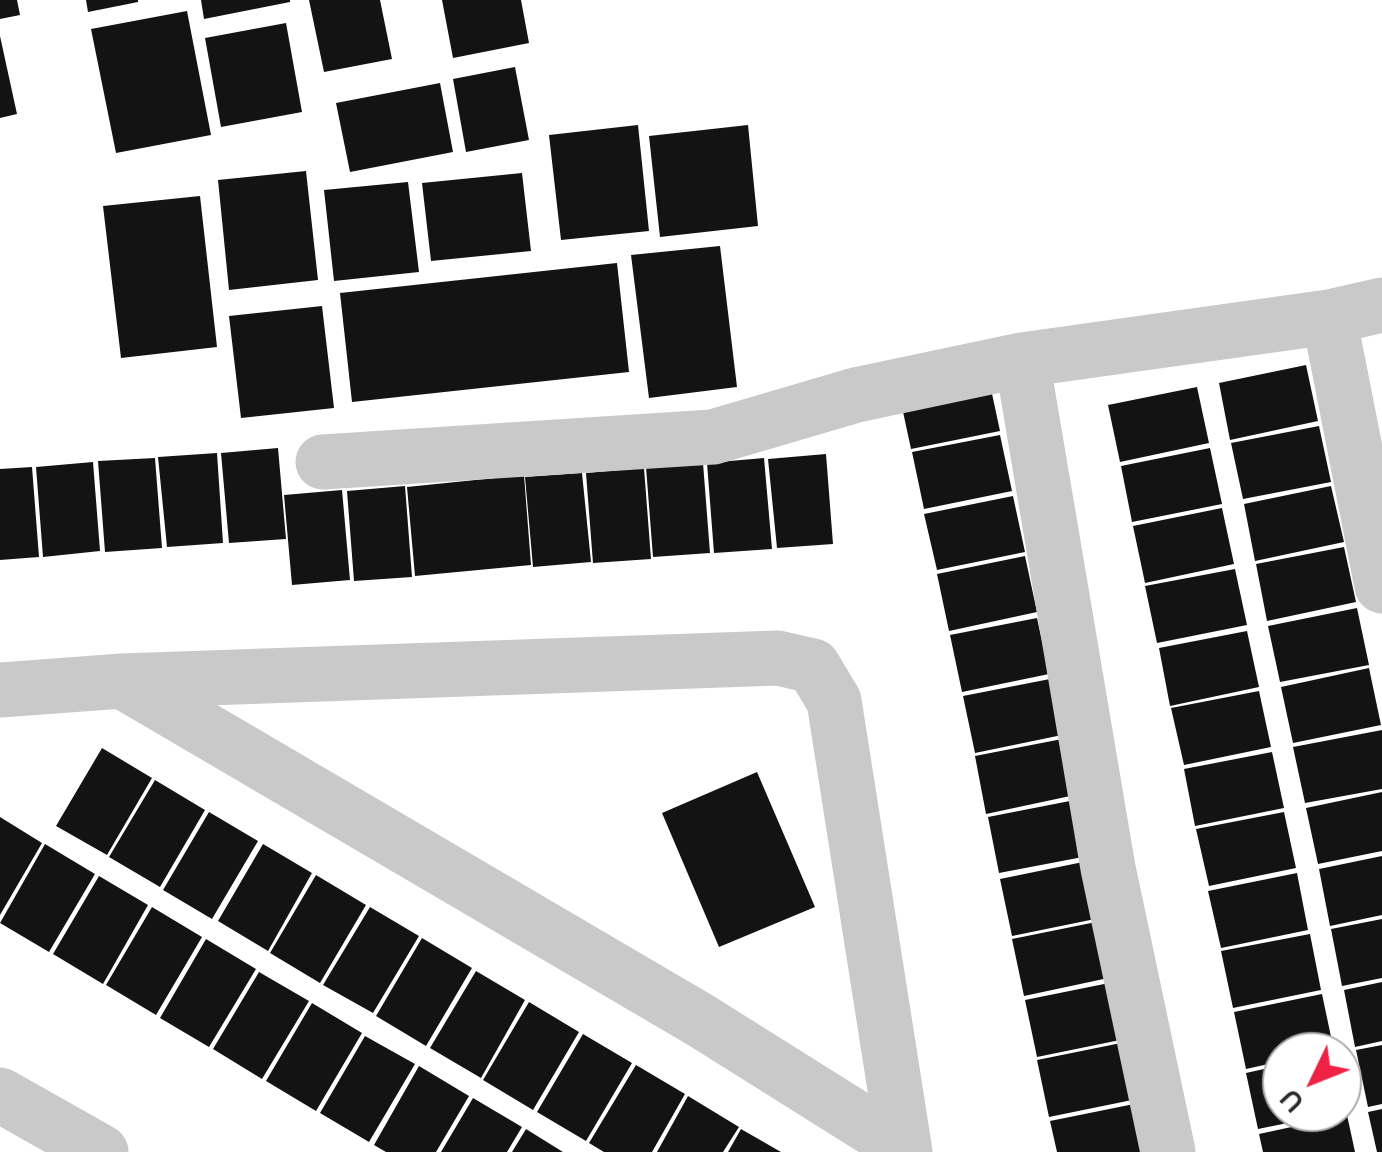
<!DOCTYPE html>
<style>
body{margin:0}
#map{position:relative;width:1382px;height:1152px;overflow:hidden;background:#fff;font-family:Cabin,sans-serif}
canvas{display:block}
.north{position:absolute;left:1262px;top:1032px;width:100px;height:100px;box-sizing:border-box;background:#fff;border:2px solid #ababab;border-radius:50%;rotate:227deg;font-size:28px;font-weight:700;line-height:40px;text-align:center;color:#2c2c2c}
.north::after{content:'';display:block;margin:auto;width:35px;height:45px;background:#e24;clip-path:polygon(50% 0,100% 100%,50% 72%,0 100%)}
</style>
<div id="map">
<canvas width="1382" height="1152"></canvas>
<div class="north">U</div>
</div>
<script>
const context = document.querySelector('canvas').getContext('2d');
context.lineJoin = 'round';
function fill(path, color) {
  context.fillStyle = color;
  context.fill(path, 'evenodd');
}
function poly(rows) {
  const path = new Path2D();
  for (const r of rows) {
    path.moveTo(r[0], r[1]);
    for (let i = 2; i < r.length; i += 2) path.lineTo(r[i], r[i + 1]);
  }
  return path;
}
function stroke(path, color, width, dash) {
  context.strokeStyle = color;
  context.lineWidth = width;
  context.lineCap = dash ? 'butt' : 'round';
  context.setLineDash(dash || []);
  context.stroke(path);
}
const building = poly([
 [0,0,17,0,20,15,0,19],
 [86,0,138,0,138,2,88,12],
 [201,0,290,0,290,2,204,19],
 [309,0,380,0,392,59,324,72],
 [442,0,521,0,529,43,453,58],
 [187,11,211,135,116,153,91,29],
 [286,23,302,112,221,127,205,38],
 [0,36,17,114,0,118],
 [515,67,529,140,466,152,453,79],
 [440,83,453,152,350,172,336,103],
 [638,125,649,231,561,240,549,135],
 [748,125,758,226,660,237,649,136],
 [306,171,318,280,229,290,218,180],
 [522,173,531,251,431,261,422,183],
 [408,182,419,272,334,281,324,190],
 [200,196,217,347,121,358,103,206],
 [720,246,737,387,649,398,631,255],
 [617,263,629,372,352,402,340,293],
 [322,306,334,408,241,418,229,316],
 [1306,365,1318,421,1230,440,1219,383],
 [988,375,1000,431,911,449,899,393],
 [1197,387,1209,443,1120,462,1108,405],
 [1319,426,1331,482,1243,499,1231,443],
 [1000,435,1012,491,924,509,912,452],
 [278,448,286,539,229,543,221,453],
 [1210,448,1222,504,1132,522,1121,466],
 [217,453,223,543,167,547,158,457],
 [826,454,833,544,777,548,768,459],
 [155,458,162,548,105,552,98,461],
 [764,458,772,549,714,553,707,463],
 [93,462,100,551,43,557,36,467],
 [703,463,710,553,653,557,646,467],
 [32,467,39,557,0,560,0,469],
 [644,468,651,559,593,563,586,473],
 [582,473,591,562,533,567,525,477],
 [524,475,531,565,415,576,407,487],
 [405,486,412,577,354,581,347,491],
 [1331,486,1344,542,1255,561,1244,504],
 [342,490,350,580,292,585,284,495],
 [1013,496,1025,552,937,570,924,514],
 [1222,508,1234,564,1145,583,1133,526],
 [1344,547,1356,602,1267,621,1256,564],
 [1025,556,1037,612,949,631,937,574],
 [1235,569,1247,625,1157,643,1145,586],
 [1357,608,1369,665,1280,682,1268,626],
 [1037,618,1049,674,962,692,950,635],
 [1247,631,1259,687,1170,706,1159,648],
 [1369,668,1381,725,1293,743,1281,687],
 [1050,679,1062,735,975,753,963,696],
 [1259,691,1271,747,1184,765,1171,708],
 [1382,730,1382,789,1305,803,1293,747],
 [1062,739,1075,795,986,814,975,756],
 [102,748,152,778,107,855,56,826],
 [1272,752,1284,808,1195,826,1184,769],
 [757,772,815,907,719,947,662,813],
 [155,780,205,810,160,887,109,857],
 [1382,792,1382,851,1318,864,1306,808],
 [1075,800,1088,856,999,873,988,817],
 [209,812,258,841,212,919,163,890],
 [1284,812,1296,868,1209,886,1196,829],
 [0,817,42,843,0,915],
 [45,844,95,874,49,952,0,923],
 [263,844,312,873,268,951,218,921],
 [1382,856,1382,915,1330,926,1319,869],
 [1088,861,1100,918,1012,936,1000,879],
 [1297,873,1308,930,1221,948,1208,891],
 [316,875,366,905,320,983,270,953],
 [99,876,148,905,103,984,53,954],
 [152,907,202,937,156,1015,106,985],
 [370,907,419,936,373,1013,323,985],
 [1382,919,1382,978,1342,986,1331,929],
 [1101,921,1113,977,1024,996,1012,939],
 [1310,934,1321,990,1233,1008,1221,951],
 [422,938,472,968,426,1046,376,1016],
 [206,939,256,969,209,1047,160,1018],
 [476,971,525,1000,481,1078,430,1048],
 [259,972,309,1001,262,1079,213,1049],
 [1114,982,1125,1039,1037,1057,1025,1000],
 [1382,982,1382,1041,1355,1047,1344,990],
 [1322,994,1334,1051,1282,1052,1282,1061,1246,1069,1234,1012],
 [529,1002,579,1032,533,1110,483,1080],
 [312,1003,362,1033,316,1111,266,1081],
 [583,1034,632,1063,586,1141,537,1112],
 [365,1036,415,1064,369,1142,320,1113],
 [1126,1042,1137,1099,1049,1117,1037,1060],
 [1382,1045,1382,1104,1368,1107,1356,1050],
 [636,1065,685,1094,652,1152,604,1152,589,1143],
 [1282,1065,1282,1112,1332,1114,1258,1129,1246,1073],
 [419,1066,469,1096,436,1152,386,1152,374,1145],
 [688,1096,739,1127,723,1152,657,1152],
 [473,1098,522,1127,507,1152,441,1152],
 [1139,1103,1148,1152,1057,1152,1050,1121],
 [1382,1109,1382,1152,1377,1152,1368,1112],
 [1347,1115,1355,1152,1263,1152,1259,1134],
 [526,1129,563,1152,512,1152],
 [741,1129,781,1152,728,1152]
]);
const minor = poly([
 [1329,317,1382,586],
 [1022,360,1108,868,1168,1152],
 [323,462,713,437,856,395,1022,360,1329,317,1382,305],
 [122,681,700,1020,904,1148],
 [0,690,122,681,778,658,813,666,834,701,905,1152],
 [0,1095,101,1152]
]);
fill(building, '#131313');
stroke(minor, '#c9c9c9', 55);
</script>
